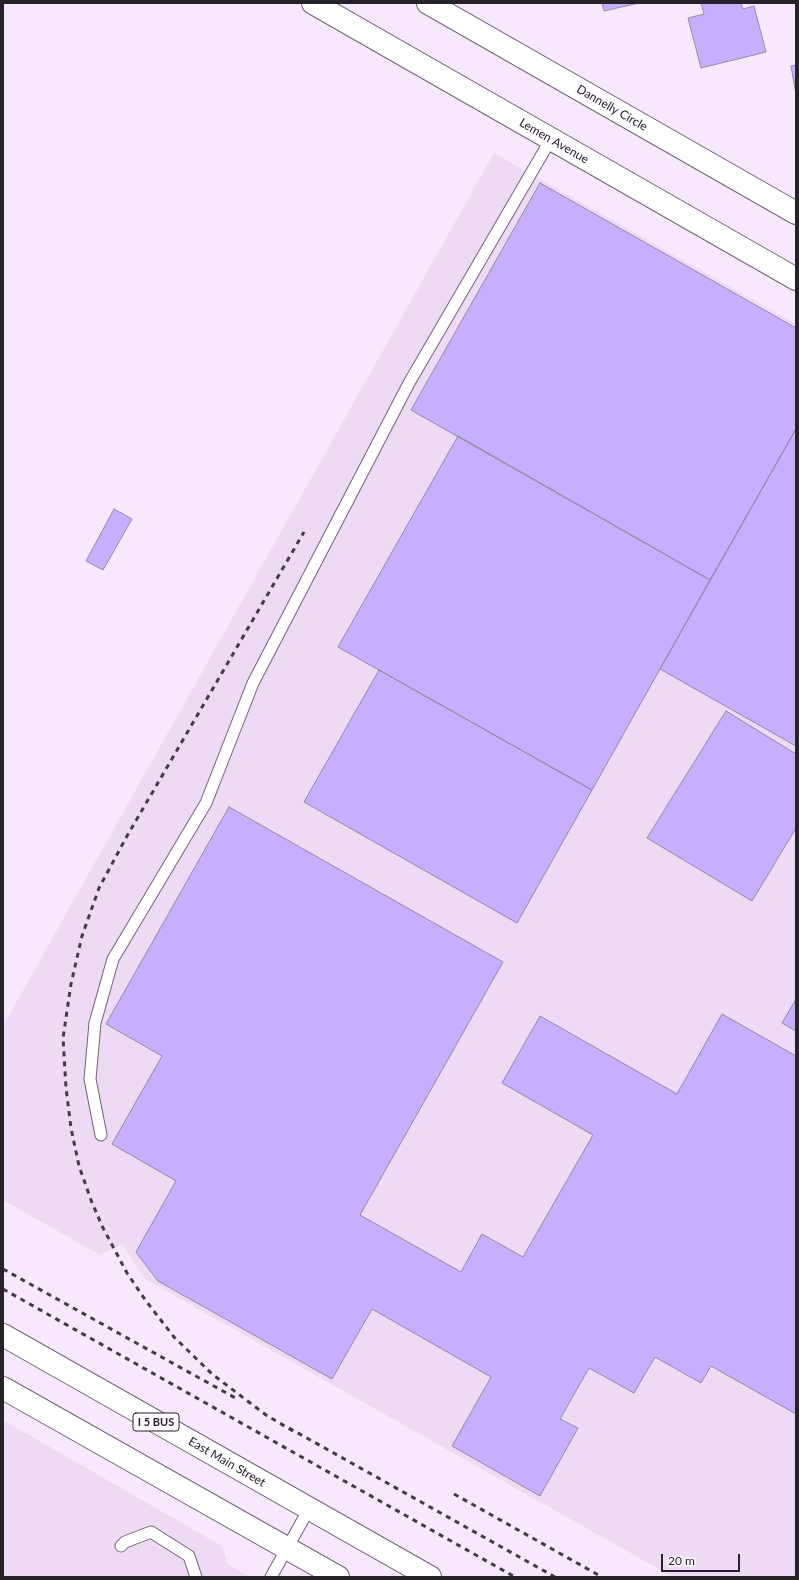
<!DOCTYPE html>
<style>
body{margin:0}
#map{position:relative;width:799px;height:1580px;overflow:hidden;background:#f8e8fd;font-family:Lato,sans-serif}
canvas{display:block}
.frame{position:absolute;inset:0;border:4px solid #272129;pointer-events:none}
.scale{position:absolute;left:661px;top:1554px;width:79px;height:18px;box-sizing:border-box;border:2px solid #272129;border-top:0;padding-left:5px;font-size:12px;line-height:14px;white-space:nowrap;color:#272129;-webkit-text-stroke:3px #fefbff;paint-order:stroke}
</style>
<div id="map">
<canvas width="799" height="1580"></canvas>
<div class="frame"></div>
<div class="scale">20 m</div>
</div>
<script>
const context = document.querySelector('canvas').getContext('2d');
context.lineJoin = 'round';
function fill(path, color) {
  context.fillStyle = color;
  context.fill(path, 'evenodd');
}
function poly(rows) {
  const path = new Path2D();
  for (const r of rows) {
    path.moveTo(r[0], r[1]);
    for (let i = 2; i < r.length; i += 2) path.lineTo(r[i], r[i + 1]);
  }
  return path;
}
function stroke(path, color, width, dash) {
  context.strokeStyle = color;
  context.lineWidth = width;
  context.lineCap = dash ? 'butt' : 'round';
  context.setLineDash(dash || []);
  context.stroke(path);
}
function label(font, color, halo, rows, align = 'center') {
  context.font = font + ' Lato,sans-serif';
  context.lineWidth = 4;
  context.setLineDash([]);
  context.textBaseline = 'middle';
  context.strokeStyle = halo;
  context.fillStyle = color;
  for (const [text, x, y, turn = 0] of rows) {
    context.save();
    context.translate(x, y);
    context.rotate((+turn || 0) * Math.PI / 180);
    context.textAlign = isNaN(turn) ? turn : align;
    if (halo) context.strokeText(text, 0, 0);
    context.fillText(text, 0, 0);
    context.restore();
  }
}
const built = poly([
 [494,153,796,324,796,1577,673,1577,145,1279,122,1244,100,1255,3,1200,3,1026],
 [3,1420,222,1546,228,1564,250,1577,3,1577]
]);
const building = poly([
 [602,3,639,3,604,11,602,3],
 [701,3,741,3,743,9,754,6,766,52,701,68,688,18,704,14,701,3],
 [796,65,796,94,791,66,796,65],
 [540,183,796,328,796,429,710,580,411,410,540,183],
 [796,429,796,746,660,669,796,429],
 [458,436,710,580,592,790,338,647,458,436],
 [114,509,132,519,103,570,86,561,114,509],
 [379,670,592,790,517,923,304,802,379,670],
 [726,711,796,754,796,828,752,901,647,838,726,711],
 [229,807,503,962,360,1215,461,1272,482,1234,523,1257,593,1135,502,1083,540,1016,677,1094,722,1014,796,1056,796,1414,711,1366,701,1383,655,1357,634,1393,589,1368,560,1419,578,1428,540,1496,452,1446,491,1377,372,1309,332,1379,158,1281,136,1252,176,1181,112,1144,162,1056,106,1024,229,807],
 [796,999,796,1031,782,1023,796,999]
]);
const lane = poly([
 [101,1135,90,1079,95,1023,113,959,206,803,253,683,409,383,551,139],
 [121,1546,125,1542,151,1532,189,1556,196,1577],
 [271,1577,309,1509]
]);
const street = poly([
 [313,3,796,279],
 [428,3,796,213]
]);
const primary = poly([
 [3,1335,430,1577],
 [3,1388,338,1577]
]);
const rail = poly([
 [3,1269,239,1400],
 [3,1289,515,1577],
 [289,1428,555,1577],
 [293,1431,266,1415,212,1374,174,1337,146,1301,127,1273,102,1226,91,1200,79,1166,71,1128,66,1088,63,1038,71,984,82,936,99,888,127,836,304,532],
 [454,1494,602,1577]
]);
const shields = [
 [156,1422,46]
];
const shieldNames = [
 ["I 5 BUS",156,1422]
];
const streetNames = [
 ["Dannelly Circle",612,108,30],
 ["Lemen Avenue",554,141,30],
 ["East Main Street",227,1462,30]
];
fill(built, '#eedaf4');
fill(building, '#c6affe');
stroke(building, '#908ba0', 1);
stroke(lane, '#716375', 13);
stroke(street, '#716375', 24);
stroke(primary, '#716375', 24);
stroke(lane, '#fff', 11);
stroke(street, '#fff', 22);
stroke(primary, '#fff', 22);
stroke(rail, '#433b45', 3, [5, 5]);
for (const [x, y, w] of shields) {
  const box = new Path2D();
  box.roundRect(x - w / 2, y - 9, w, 18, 3);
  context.fillStyle = '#fefbff';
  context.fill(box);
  stroke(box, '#272129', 1);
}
label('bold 11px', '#272129', null, shieldNames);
label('12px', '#272129', '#fefbff', streetNames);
</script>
